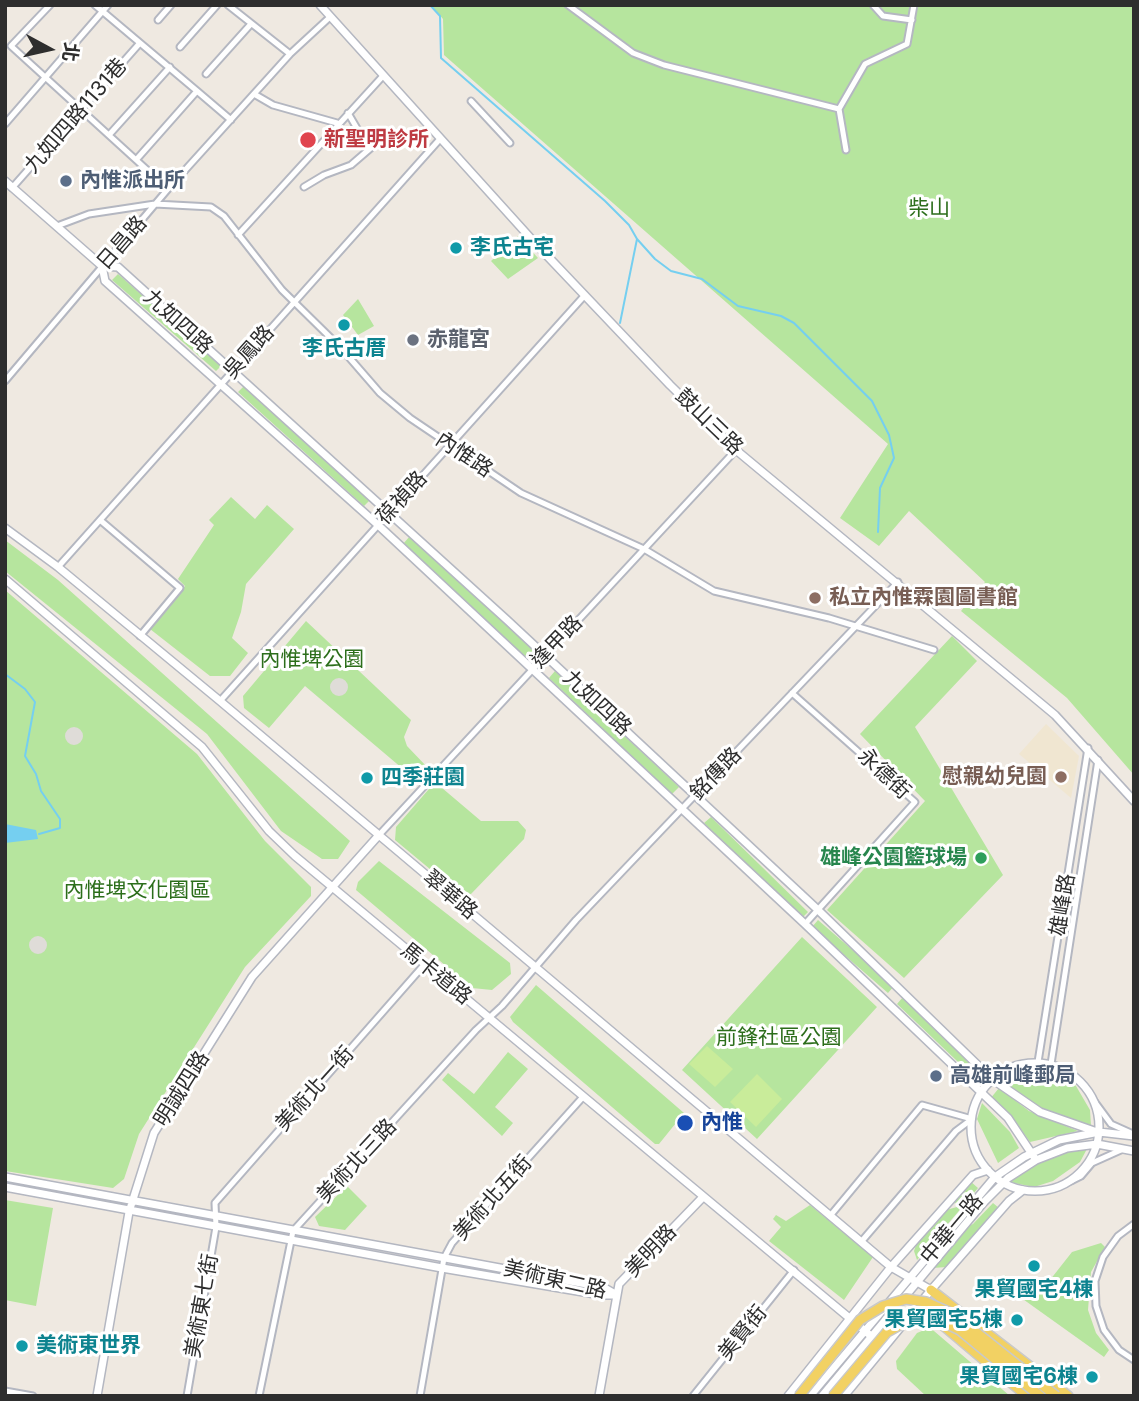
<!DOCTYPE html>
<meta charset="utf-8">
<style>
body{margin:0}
#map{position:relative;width:1139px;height:1401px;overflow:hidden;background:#efe9e1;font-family:Inter,"Noto Sans TC",sans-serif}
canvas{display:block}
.frame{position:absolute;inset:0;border:7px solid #2e2e2e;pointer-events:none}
.north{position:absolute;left:14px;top:14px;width:70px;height:70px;-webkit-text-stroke:5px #fff;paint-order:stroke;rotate:98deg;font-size:19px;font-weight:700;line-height:28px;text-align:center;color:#2e2e2e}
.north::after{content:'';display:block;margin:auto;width:24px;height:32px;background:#2e2e2e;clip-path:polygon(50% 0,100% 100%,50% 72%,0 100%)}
</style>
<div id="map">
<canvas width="1139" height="1401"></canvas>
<div class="frame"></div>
<div class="north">北</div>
</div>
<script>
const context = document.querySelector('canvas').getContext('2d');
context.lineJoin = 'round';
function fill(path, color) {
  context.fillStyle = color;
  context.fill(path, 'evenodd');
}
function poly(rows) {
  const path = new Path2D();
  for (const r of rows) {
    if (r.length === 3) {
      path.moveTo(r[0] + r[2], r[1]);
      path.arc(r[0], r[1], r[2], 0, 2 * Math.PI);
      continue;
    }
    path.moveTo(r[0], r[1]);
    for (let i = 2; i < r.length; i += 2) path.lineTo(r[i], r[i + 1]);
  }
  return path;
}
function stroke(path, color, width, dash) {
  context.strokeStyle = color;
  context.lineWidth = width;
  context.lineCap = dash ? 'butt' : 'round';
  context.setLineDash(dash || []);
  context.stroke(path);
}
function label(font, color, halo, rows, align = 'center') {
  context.font = font + ' Inter,"Noto Sans TC",sans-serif';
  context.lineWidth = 6;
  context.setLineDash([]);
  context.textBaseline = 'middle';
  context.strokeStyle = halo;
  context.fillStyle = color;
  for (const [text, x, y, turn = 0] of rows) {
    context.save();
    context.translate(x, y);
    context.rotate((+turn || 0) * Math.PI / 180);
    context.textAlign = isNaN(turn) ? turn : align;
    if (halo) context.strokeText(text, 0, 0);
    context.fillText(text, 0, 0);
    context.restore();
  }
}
const education = poly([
 [1046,724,1079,756,1071,798,1019,754]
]);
const green = poly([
 [431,5,1134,5,1134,775,1067,698,961,611,985,582,909,511,879,546,840,518,888,444,444,55,443,19],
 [518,236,538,258,508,279,491,261],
 [118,274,222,365,216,371,112,280],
 [358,299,374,326,358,335,343,315],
 [244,386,370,500,364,506,238,392],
 [231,497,255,519,267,505,294,529,246,584,241,612,232,638,248,653,230,676,210,676,150,629,185,586,178,579,214,525,209,520],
 [410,536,534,650,526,658,403,544],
 [5,540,58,580,350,841,338,859,322,859,281,831,207,734,5,571],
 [5,590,197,754,265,841,311,887,311,896,245,967,139,1134,124,1179,113,1188,5,1171],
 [306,621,411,720,404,737,407,746,428,768,416,780,305,686,269,728,244,708,243,696],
 [952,636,977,661,915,727,1003,875,904,978,827,910,925,801,860,734],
 [555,671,679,787,672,794,549,678],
 [435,782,481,821,518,821,526,830,524,839,471,894,460,894,395,840,396,827],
 [711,817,808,912,802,918,704,823],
 [379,861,510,963,511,974,492,990,472,988,356,890,358,882],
 [818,920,894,986,888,993,812,927],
 [802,937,877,1007,757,1139,682,1070],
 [536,985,684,1113,659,1144,655,1144,513,1022,510,1017],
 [903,997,983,1073,977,1080,897,1004],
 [508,1052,528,1069,495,1107,513,1123,502,1136,442,1080,448,1073,474,1094],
 [1040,1068,1067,1077,1076,1086,1090,1110,1091,1126,1035,1106,1002,1082,1026,1069],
 [999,1088,1029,1111,1078,1131,1030,1142,1015,1121,990,1099],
 [982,1103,1010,1132,1019,1148,998,1163,977,1119],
 [1088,1147,1080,1162,1053,1181,1034,1187,1009,1182,1051,1156],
 [970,1181,978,1188,968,1200,951,1204],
 [347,1186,367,1206,345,1230,319,1226,315,1217],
 [5,1200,53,1208,36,1306,5,1300],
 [993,1203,999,1208,947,1267,932,1268,966,1227,973,1224],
 [810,1205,873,1257,844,1300,769,1241,781,1227,773,1219,776,1215,786,1221],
 [964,1205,917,1260,914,1251,917,1242,946,1210],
 [1101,1243,1105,1247,1091,1272,1088,1310,1096,1333,1109,1350,1104,1357,999,1282,1005,1275,1035,1299,1072,1252],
 [929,1328,934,1331,1010,1396,926,1396,897,1369,896,1361,917,1333]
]);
const pitch = poly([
 [707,1046,733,1069,715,1087,689,1064],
 [757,1074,782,1099,756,1127,730,1102]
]);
const plaza = poly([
 [339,687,9],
 [74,736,9],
 [38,945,9]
]);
const water = poly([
 [5,824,36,830,38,839,5,843]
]);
const stream = poly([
 [430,5,440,16,441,58,605,201,629,225,637,239,655,259,671,271,702,279,738,306,781,316,794,323,872,401,889,435,894,458,880,488,878,532],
 [620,323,637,239],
 [5,674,25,689,35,702,25,756,36,774,41,791,60,819,60,828,39,834]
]);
const minor = poly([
 [50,5,11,46,168,189],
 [95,5,197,91],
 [228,5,290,54],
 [568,5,633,53,664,65,839,109],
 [873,5,883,16,912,20],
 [158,20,171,5],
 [180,47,217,5],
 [206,74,250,25],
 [254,94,273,105,337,123],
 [471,101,510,143],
 [5,124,108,5],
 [109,135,170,67],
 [846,150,839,109,865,64,907,44,914,5],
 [136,160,197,91,231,120],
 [304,187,324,175,351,165,373,146,362,137,348,113],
 [12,188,139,44],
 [57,226,89,214,155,204,211,207,224,216,282,290,341,348,380,393,410,418,521,493,644,549,714,591,829,618,934,650],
 [238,235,382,77],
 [5,381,168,189,290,54,330,17],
 [100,520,180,588,140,636],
 [58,567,440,139],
 [792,693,915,802,805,924],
 [220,701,585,295],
 [379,835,736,450],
 [1038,1062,1088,748],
 [1051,1064,1098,760],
 [1094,1101,1111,1124,1131,1133],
 [1071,1181,1081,1176,1092,1163,1121,1150],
 [830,1216,922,1105,972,1119],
 [1134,1224,1118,1236,1103,1257,1095,1281,1096,1306,1104,1330,1119,1350,1134,1360],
 [861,1242,956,1131,972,1119],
 [5,1391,33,1396],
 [187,1396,216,1227,215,1203,424,965],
 [259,1396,293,1231,476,1030,502,1006,576,920,898,582],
 [420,1396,444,1258,452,1243,582,1098],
 [693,1396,794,1270]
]);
const tertiary = poly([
 [320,5,535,243,670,385,736,450,1055,715,1134,801],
 [5,181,102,266,105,281,378,525,805,924,1008,1118,1036,1160],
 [102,266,118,267,507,620,817,909,992,1079,1040,1112,1097,1132],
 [5,528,58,567,220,701,891,1267,931,1290],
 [5,579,202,747,269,831,295,856,871,1336,878,1354],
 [1035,1127,64],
 [5,1177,603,1287,617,1295],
 [5,1187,442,1268,601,1295,616,1295],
 [97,1396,129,1212,154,1133,252,977,379,835],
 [599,1396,619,1284,703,1197],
 [788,1396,891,1267,973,1175,988,1170],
 [810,1396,995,1177,1024,1157,1059,1140,1099,1132,1134,1136],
 [822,1396,983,1203,1008,1178,1036,1160,1067,1148,1097,1144,1134,1151],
 [844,1396,931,1290,1009,1201,1023,1190]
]);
const primary = poly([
 [931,1290,1068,1396],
 [918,1304,1027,1396]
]);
const primaryBridge = poly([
 [799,1396,860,1320,883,1306,906,1299,926,1302,953,1314,1056,1396],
 [833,1396,887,1332,905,1322,927,1320,941,1321,960,1330,1040,1396]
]);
const markers = [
 [308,140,9,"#e0444e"],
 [66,181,7,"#5c6f8a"],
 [456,248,7,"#0f9aa8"],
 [344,325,7,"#0f9aa8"],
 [413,340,7,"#6b7280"],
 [815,598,7,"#8d6e63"],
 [1061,777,7,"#8d6e63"],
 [367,778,7,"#0f9aa8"],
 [981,858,7,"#2e9e5b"],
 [936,1076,7,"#5c6f8a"],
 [685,1123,9,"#1a4fb4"],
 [1034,1266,7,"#0f9aa8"],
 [1017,1320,7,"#0f9aa8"],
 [22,1346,7,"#0f9aa8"],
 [1092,1377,7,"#0f9aa8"]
];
const streetNames = [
 ["九如四路1131巷",76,116,-49],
 ["日昌路",122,243,-49],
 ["九如四路",178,322,42],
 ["吳鳳路",249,352,-48],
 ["鼓山三路",709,422,44],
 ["內惟路",464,455,34],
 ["葆禎路",402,498,-48],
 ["逢甲路",557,642,-46],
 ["九如四路",597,703,43],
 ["銘傳路",716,774,-46],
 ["永德街",884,774,43],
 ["翠華路",450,895,40],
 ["雄峰路",1063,905,-81],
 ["馬卡道路",436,974,39],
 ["明誠四路",182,1089,-58],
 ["美術北一街",315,1089,-48],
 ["美術北三路",357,1161,-47],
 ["美術北五街",493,1198,-48],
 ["中華一路",952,1229,-50],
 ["美明路",651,1251,-46],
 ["美術東二路",555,1280,13],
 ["美術東七街",202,1306,-80],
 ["美賢街",743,1333,-51]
];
const healthNames = [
 ["新聖明診所",324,140]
];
const serviceNames = [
 ["內惟派出所",80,181],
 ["高雄前峰郵局",950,1076]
];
const parkNames = [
 ["柴山",929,209],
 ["內惟埤公園",312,660],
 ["內惟埤文化園區",137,891],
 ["前鋒社區公園",779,1038]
];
const cultureNames = [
 ["李氏古宅",470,248],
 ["李氏古厝",344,349,"center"],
 ["四季莊園",381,778],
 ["果貿國宅4棟",1034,1290,"center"],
 ["果貿國宅5棟",1003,1320,"right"],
 ["美術東世界",36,1346],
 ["果貿國宅6棟",1078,1377,"right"]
];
const worshipNames = [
 ["赤龍宮",427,340]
];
const educationNames = [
 ["私立內惟霖園圖書館",829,598],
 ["慰親幼兒園",1047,777,"right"]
];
const leisureNames = [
 ["雄峰公園籃球場",967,858]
];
const transitNames = [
 ["內惟",701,1123]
];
fill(education, '#f0e6d1');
fill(green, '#b6e59e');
fill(pitch, '#c9ec9a');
fill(plaza, '#dfdcd8');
fill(water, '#75cff0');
stroke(stream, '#75cff0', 2);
stroke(minor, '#b4b7c1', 9);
stroke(tertiary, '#b4b7c1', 10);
stroke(primary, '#c9c9c9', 12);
stroke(minor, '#fff', 5);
stroke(tertiary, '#fff', 7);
stroke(primary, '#f2d163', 9);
stroke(primaryBridge, '#c9c9c9', 12, []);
stroke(primaryBridge, '#f2d163', 9);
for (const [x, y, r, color] of markers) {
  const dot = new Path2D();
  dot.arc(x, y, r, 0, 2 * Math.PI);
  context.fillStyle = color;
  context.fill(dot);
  stroke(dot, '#fff', 2.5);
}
label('21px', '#2e2e2e', '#fff', streetNames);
label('bold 21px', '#be3a42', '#fff', healthNames, 'left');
label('bold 21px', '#4e5e75', '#fff', serviceNames, 'left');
label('21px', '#2c6e1b', '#fff', parkNames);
label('bold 21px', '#0d838f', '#fff', cultureNames, 'left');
label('bold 21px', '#5b616d', '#fff', worshipNames, 'left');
label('bold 21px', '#785e54', '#fff', educationNames, 'left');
label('bold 21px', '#27864d', '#fff', leisureNames, 'right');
label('bold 21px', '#164399', '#fff', transitNames, 'left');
</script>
